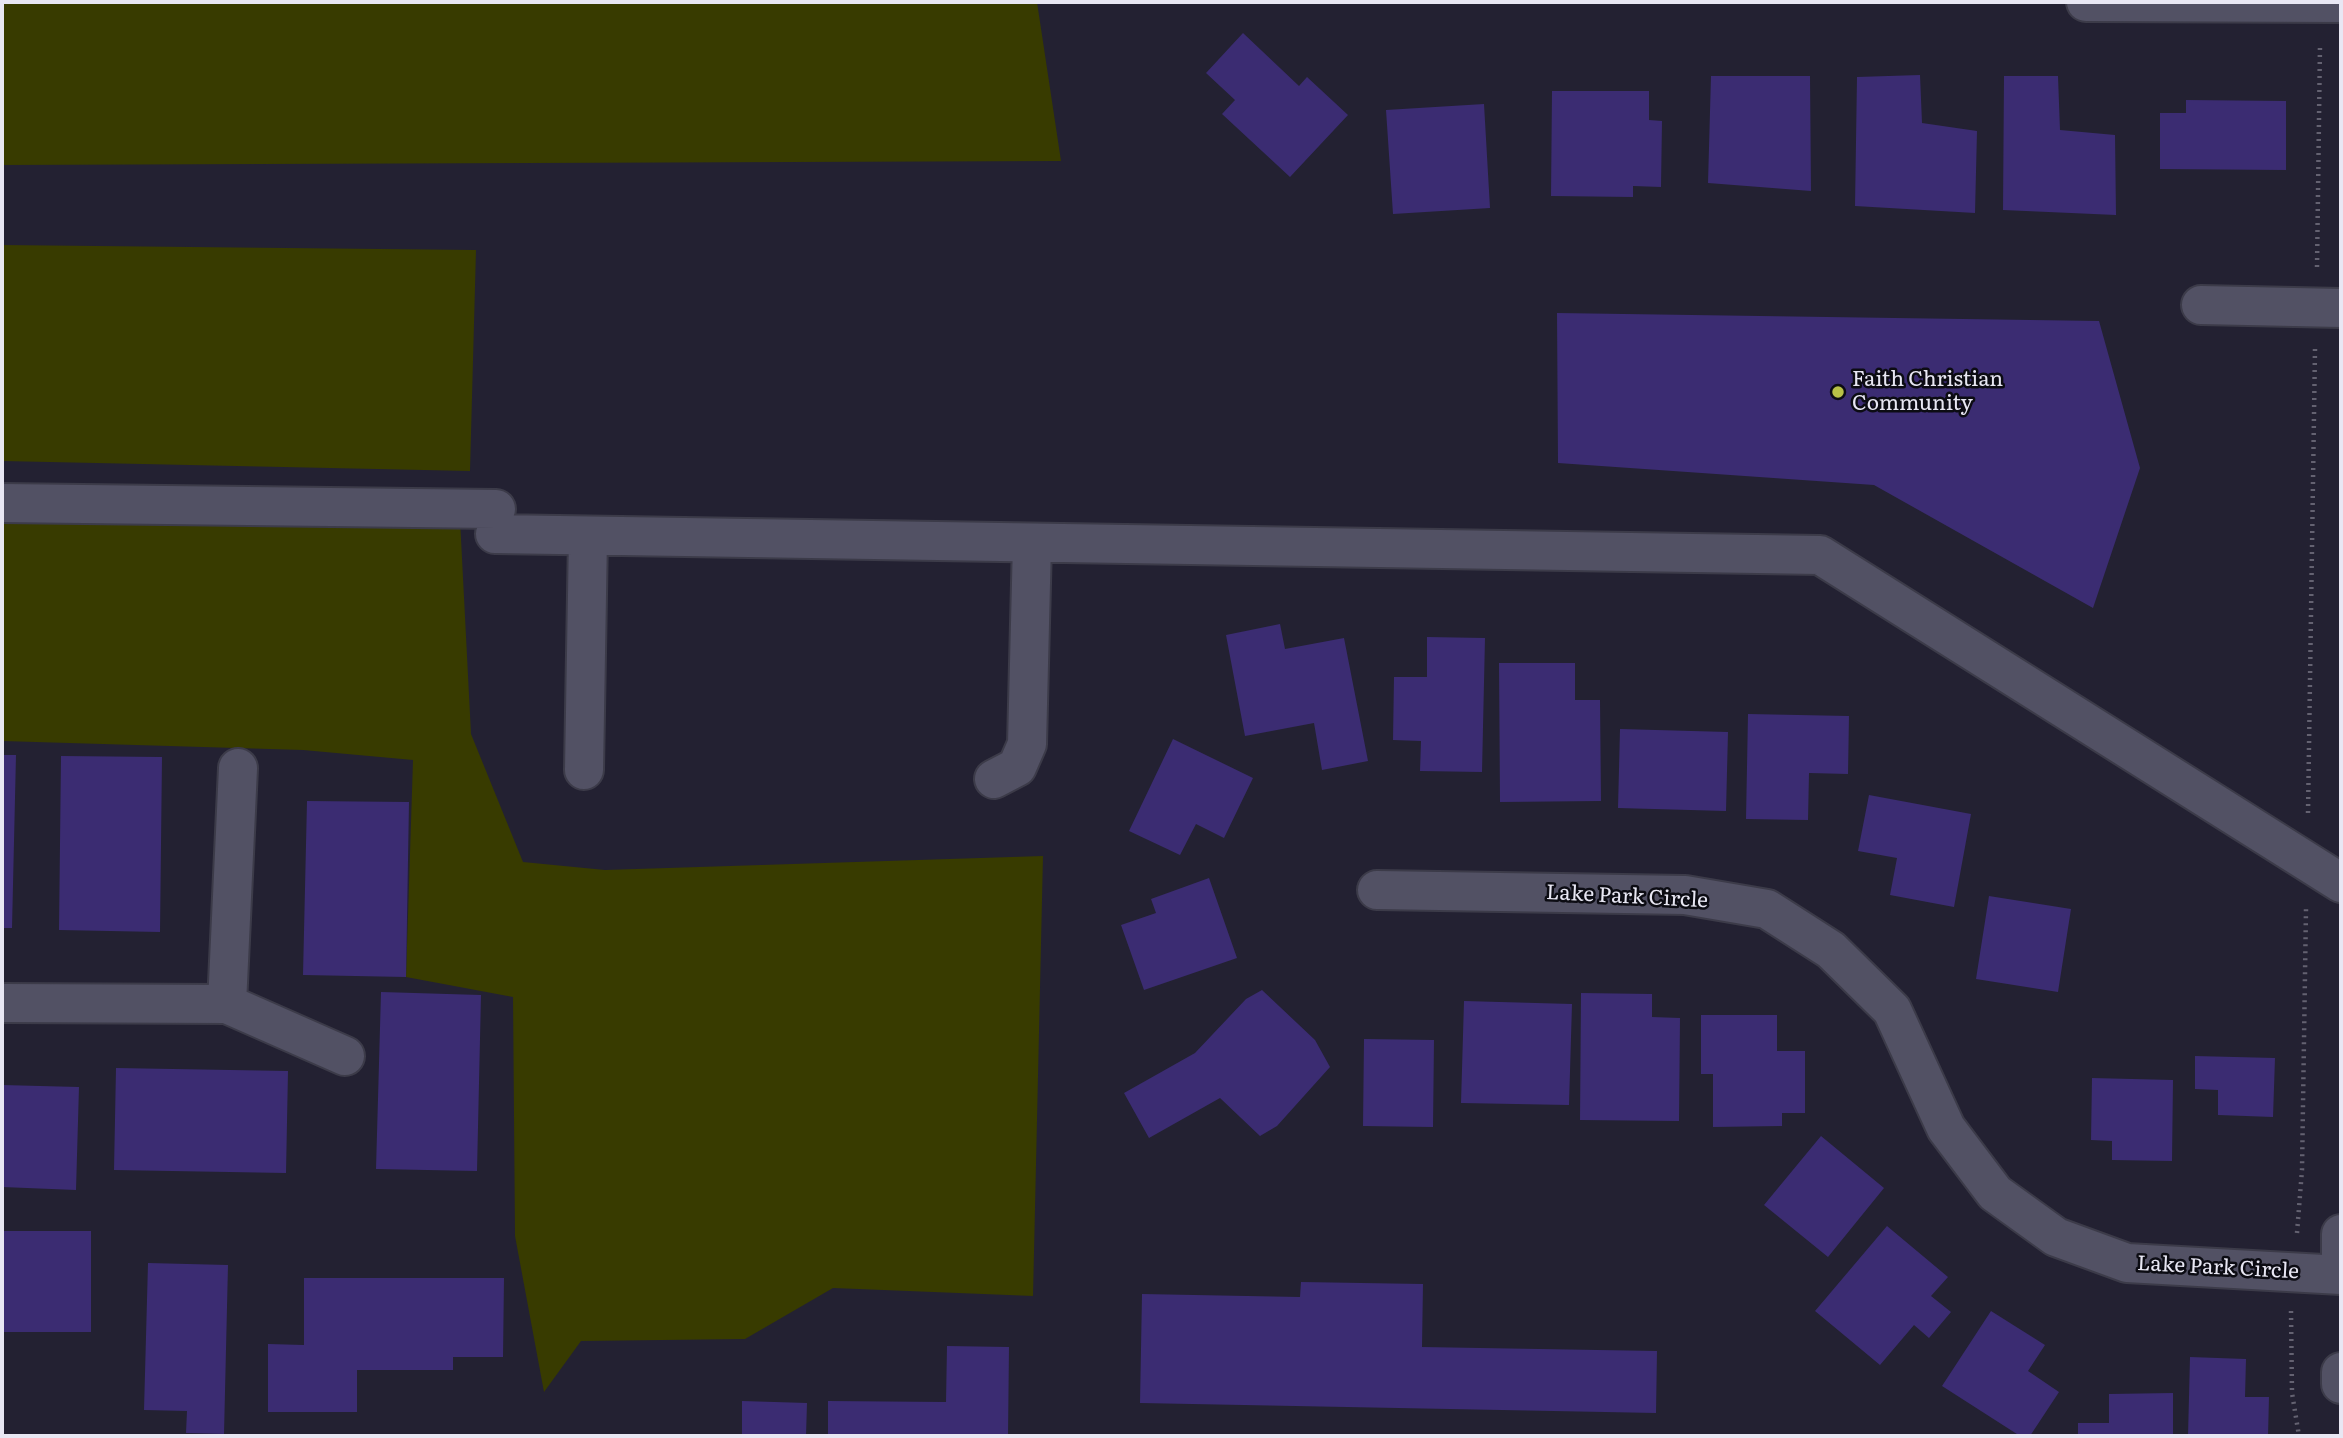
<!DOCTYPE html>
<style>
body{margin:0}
#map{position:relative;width:2343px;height:1438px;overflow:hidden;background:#232132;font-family:Literata,serif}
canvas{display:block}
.frame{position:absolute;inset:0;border:4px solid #e8e7f3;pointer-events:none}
</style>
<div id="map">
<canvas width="2343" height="1438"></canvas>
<div class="frame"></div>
</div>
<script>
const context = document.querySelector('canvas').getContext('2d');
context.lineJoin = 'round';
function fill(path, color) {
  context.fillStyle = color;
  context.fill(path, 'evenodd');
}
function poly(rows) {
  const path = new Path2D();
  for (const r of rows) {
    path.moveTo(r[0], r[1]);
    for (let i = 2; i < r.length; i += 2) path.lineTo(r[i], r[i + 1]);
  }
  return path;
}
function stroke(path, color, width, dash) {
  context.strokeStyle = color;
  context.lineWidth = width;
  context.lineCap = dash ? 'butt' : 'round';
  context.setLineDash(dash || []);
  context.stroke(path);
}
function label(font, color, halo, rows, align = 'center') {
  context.font = font + ' Literata,serif';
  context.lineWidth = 5;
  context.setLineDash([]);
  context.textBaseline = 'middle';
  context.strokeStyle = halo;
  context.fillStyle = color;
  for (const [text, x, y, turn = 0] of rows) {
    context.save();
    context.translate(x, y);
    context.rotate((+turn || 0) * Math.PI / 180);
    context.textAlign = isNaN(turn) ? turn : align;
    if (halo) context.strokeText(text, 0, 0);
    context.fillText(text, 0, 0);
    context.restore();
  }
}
const green = poly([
 [2,2,1037,2,1061,161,2,165],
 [2,245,476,250,470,471,2,461],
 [2,506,460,519,471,734,523,862,605,870,1043,856,1033,1296,833,1288,745,1339,581,1341,544,1392,515,1236,513,997,406,977,413,760,303,750,2,741]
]);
const building = poly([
 [1243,33,1299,86,1307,77,1348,115,1290,177,1222,114,1235,100,1206,73],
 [1920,75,1922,123,1977,131,1975,213,1855,206,1857,77],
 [1711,76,1810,76,1811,191,1708,183],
 [2004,76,2058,76,2060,130,2115,135,2116,215,2003,210],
 [1552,91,1649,91,1649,120,1662,121,1661,187,1633,186,1633,197,1551,196],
 [2186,100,2286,101,2286,170,2160,169,2160,113,2186,113],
 [1484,104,1490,208,1393,214,1386,110],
 [1557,313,2099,321,2140,468,2093,608,1874,485,1558,463],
 [1280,624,1285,649,1344,638,1368,761,1322,770,1314,723,1245,736,1226,635],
 [1427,637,1485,638,1482,772,1420,771,1421,741,1393,740,1394,677,1427,677],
 [1499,663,1575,663,1575,700,1600,700,1601,801,1500,802],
 [1748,714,1849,716,1848,774,1809,773,1808,820,1746,819],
 [1620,729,1728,732,1726,811,1618,808],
 [1173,739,1253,778,1224,838,1196,824,1180,855,1129,831],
 [2,755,16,755,12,928,2,928],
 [61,756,162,757,160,932,59,930],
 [1869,795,1971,814,1954,907,1890,895,1897,858,1858,851],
 [307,801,409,802,406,977,303,975],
 [1209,878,1237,958,1144,990,1121,925,1156,913,1151,899],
 [1989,896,2071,909,2058,992,1976,979],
 [1262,990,1315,1040,1330,1067,1277,1126,1260,1136,1220,1098,1149,1138,1124,1093,1195,1053,1246,999],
 [381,992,481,995,477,1171,376,1169],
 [1581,993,1652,994,1652,1017,1680,1018,1679,1121,1580,1120],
 [1464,1001,1572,1004,1569,1105,1461,1103],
 [1701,1015,1777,1015,1777,1051,1805,1051,1805,1113,1782,1113,1782,1126,1713,1127,1713,1074,1701,1074],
 [1364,1039,1434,1040,1433,1127,1363,1126],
 [2195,1056,2275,1058,2273,1117,2218,1115,2218,1090,2195,1089],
 [116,1068,288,1071,286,1173,114,1170],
 [2092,1078,2173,1080,2172,1161,2112,1160,2112,1141,2091,1140],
 [2,1085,79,1087,76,1190,2,1187],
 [1821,1136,1884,1188,1828,1257,1764,1205],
 [1887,1226,1948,1277,1931,1296,1951,1312,1929,1338,1914,1325,1880,1365,1815,1311],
 [2,1231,91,1231,91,1332,2,1332],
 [148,1263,228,1265,224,1434,186,1433,187,1411,144,1410],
 [304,1278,504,1278,503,1357,453,1357,453,1370,357,1370,357,1412,268,1412,268,1344,304,1345],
 [1301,1282,1423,1284,1422,1347,1657,1351,1656,1413,1140,1403,1142,1294,1300,1297],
 [1991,1311,2045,1345,2028,1371,2059,1392,2030,1436,2020,1436,1942,1386],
 [947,1346,1009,1347,1008,1436,828,1436,828,1401,946,1402],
 [2190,1357,2246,1359,2245,1397,2269,1397,2268,1436,2188,1436],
 [2173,1393,2173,1436,2078,1436,2078,1423,2109,1423,2109,1394],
 [742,1401,807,1403,806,1436,742,1435]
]);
const path = poly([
 [2317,267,2320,45],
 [2308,813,2315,349],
 [2297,1233,2302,1170,2306,909],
 [2291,1311,2292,1393,2299,1436]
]);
const minor = poly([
 [2086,2,2341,3],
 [2201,305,2341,308],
 [2,503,496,509],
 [495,534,1820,555,2341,883],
 [584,770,588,536],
 [994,779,1017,767,1027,744,1032,543],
 [1377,890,1685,895,1767,909,1831,950,1892,1010,1946,1128,1995,1193,2056,1237,2127,1263,2341,1275],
 [2,1003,227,1004,238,768],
 [227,1004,345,1056],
 [2341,1234,2341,1255],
 [2341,1372,2341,1384]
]);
const markers = [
 [1838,392,7,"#b8c147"]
];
const poiNames = [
 ["Faith Christian",1852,380],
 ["Community",1852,404]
];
const streetNames = [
 ["Lake Park Circle",1627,897,3],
 ["Lake Park Circle",2218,1268,3]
];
fill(green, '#383b00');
fill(building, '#3b2c72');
stroke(minor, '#3c3b49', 42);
stroke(path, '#646271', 4.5, [2, 5]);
stroke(minor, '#525164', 38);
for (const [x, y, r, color] of markers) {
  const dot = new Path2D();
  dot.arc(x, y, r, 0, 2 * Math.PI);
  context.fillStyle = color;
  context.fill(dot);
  stroke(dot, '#0c0c13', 2.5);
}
label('21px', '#e8e7f3', '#0c0c13', poiNames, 'left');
label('21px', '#e8e7f3', '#0c0c13', streetNames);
</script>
